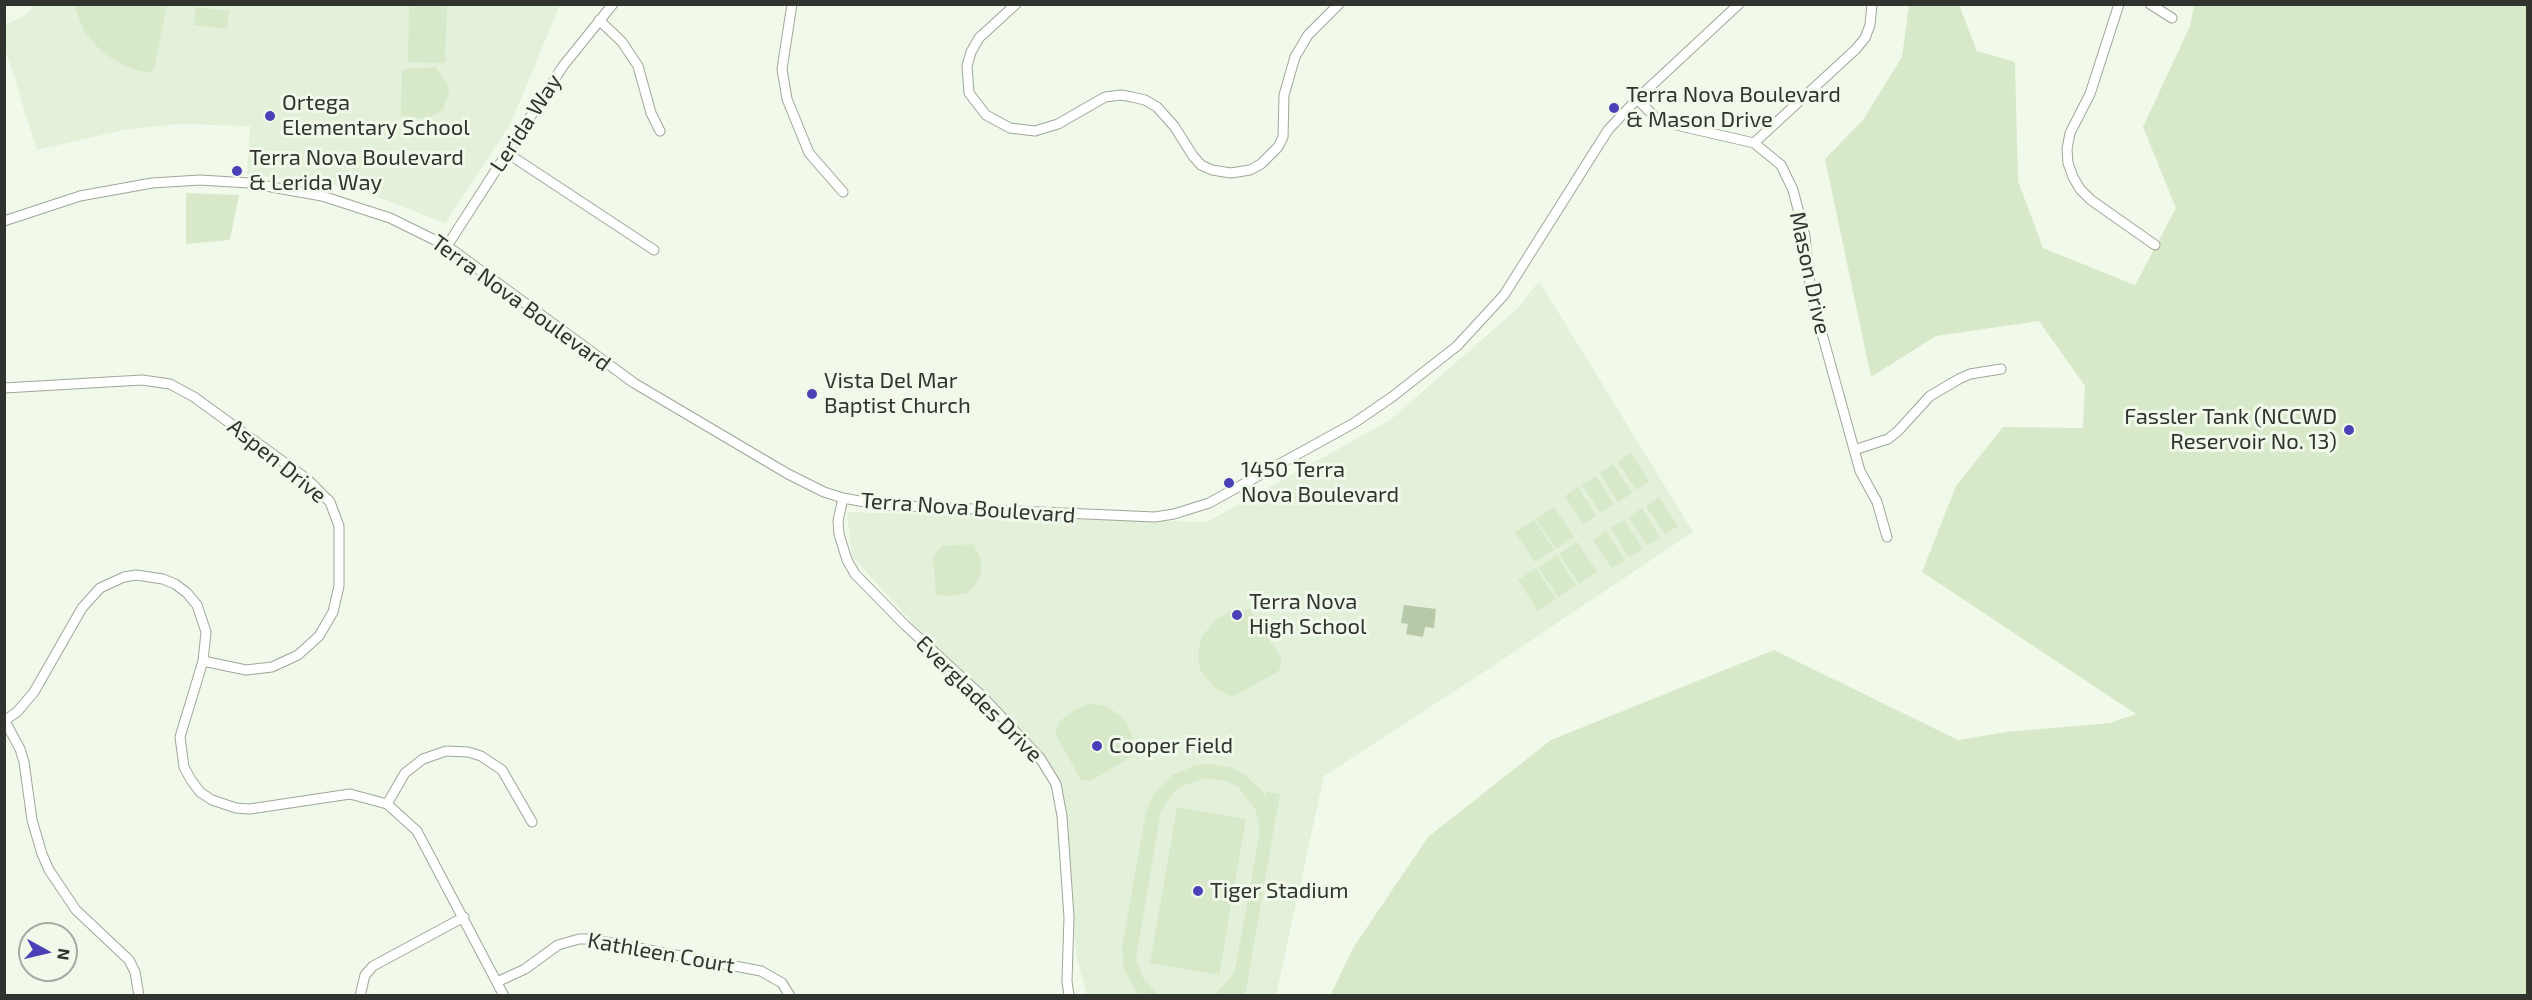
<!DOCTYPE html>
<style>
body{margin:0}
#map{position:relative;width:2532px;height:1000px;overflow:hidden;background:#f1faea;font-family:"Exo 2",sans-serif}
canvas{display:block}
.frame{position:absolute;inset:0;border:6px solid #30332e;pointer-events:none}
.north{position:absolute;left:18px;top:922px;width:60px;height:60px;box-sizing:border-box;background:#f1faea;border:2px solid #a4aa9f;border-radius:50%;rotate:98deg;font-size:16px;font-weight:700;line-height:24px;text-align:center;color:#30332e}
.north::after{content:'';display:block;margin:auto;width:21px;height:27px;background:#4c40b7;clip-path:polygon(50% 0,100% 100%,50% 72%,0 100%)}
</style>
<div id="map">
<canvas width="2532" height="1000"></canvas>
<div class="frame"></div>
<div class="north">N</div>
</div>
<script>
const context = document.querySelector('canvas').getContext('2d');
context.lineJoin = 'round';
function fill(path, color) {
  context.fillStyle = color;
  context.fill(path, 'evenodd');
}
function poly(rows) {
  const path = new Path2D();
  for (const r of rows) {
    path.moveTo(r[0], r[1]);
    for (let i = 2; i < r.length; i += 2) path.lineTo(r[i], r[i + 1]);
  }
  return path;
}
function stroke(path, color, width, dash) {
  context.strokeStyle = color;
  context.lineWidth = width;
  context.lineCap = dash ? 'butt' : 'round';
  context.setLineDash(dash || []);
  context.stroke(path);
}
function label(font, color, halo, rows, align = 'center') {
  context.font = font + ' "Exo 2",sans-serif';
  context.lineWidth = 6;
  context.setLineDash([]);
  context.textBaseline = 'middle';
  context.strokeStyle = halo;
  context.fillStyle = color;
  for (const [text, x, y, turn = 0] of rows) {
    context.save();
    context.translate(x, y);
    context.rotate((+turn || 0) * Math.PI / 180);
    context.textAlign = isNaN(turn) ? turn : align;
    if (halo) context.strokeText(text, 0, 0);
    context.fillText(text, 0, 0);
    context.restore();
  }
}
const built = poly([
 [34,4,560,5,510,125,445,223,352,187,247,174,250,126,178,124,123,130,37,150,5,48,4,25,26,15],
 [1539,281,1693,532,1481,674,1324,776,1276,995,1087,996,1077,958,1056,781,852,556,847,512,1207,522,1390,420,1518,308]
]);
const green = poly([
 [74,5,167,5,154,69,148,73,136,70,121,64,102,52,84,31],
 [409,5,447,5,445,63,408,62],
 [1909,5,1959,5,1977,51,2015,62,2018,181,2043,248,2135,285,2176,208,2143,127,2190,26,2194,5,2527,5,2527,995,1330,996,1353,948,1428,837,1551,740,1774,650,1958,740,2006,732,2110,723,2136,714,1922,572,1956,486,2003,427,2083,428,2085,386,2039,321,1936,336,1871,377,1825,159,1863,120,1902,57],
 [196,7,229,11,227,29,194,25],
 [435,67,447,83,449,91,443,110,427,119,401,116,402,71,404,69],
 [186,193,239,195,230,240,186,244],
 [1631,453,1649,482,1636,490,1618,462],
 [1613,464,1632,493,1618,502,1600,473],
 [1596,476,1614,504,1601,513,1582,485],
 [1578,487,1596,516,1583,524,1565,496],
 [1659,497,1678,526,1665,534,1646,506],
 [1554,507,1574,537,1556,549,1536,519],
 [1642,508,1660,537,1647,546,1629,517],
 [1534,520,1554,550,1535,562,1515,532],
 [1624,520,1643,549,1629,557,1611,528],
 [1606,531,1625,560,1612,568,1593,540],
 [1577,542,1597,572,1579,584,1559,554],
 [974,544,981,560,981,572,976,584,967,593,952,596,936,595,933,556,942,546],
 [1557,555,1576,585,1558,597,1538,567],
 [1536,568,1556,599,1538,611,1518,580],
 [1250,609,1282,659,1279,671,1232,697,1215,688,1200,670,1198,656,1201,638,1216,619,1230,611],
 [1088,704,1104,705,1120,715,1127,723,1132,736,1132,756,1091,781,1081,780,1055,733,1060,721,1073,711],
 [1211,764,1232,768,1244,774,1261,790,1265,797,1266,792,1280,794,1245,995,1215,995,1232,976,1236,965,1259,837,1259,823,1255,809,1239,788,1229,782,1206,778,1182,786,1172,794,1161,811,1136,958,1143,978,1159,995,1138,995,1124,970,1122,947,1146,812,1153,795,1172,775,1196,765],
 [1177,807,1246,819,1219,975,1150,963]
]);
const water = poly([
 [1404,605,1436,609,1434,628,1425,627,1423,637,1406,634,1408,624,1401,623]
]);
const minor = poly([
 [792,4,782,69,787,99,809,153,843,192],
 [1016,4,979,38,971,52,967,66,969,93,986,115,1010,128,1035,131,1058,124,1105,97,1121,95,1132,97,1145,100,1157,107,1174,126,1193,156,1201,165,1212,170,1231,173,1250,170,1261,164,1278,147,1283,137,1284,95,1295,57,1308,35,1339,4],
 [2119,4,2090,94,2070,133,2067,149,2068,163,2073,177,2080,189,2091,200,2155,245],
 [2150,4,2172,18],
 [599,20,622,42,638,66,651,113,660,131],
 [1637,99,1659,121,1754,143,1781,165,1793,190,1805,236,1811,294,1860,471,1877,502,1887,537],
 [1754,143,1856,49,1865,38,1870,25,1872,4],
 [507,153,654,250],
 [4,221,80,196,152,183,200,180,249,183,322,196,390,218,447,246,634,383,788,474,824,492,843,498,881,505,1155,517,1174,514,1209,503,1354,423,1392,397,1457,346,1504,295,1608,130,1637,99,1739,4],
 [447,246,563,66,613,4],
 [4,388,142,380,170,384,194,397,307,479,330,502,339,526,339,586,333,612,319,636,298,655,272,667,246,670,203,661],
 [1854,450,1888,439,1898,431,1930,396,1959,379,1970,374,2001,369],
 [843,498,838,521,839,534,847,560,855,574,905,625,982,696,1040,758,1056,784,1062,816,1069,917,1067,981,1069,996],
 [4,721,17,712,34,692,82,608,100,588,124,577,136,575,163,579,175,584,187,593,197,605,206,632,203,661,180,737,184,767,191,780,200,792,212,800,236,808,250,809,350,794,387,804,417,831,504,996],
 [5,721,20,749,24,762,32,820,42,854,49,870,76,910,129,960,135,972,139,996],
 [387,804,405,773,423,759,446,751,468,752,481,756,502,770,532,822],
 [497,982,525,969,558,945,579,939,590,939,761,971,782,983,790,996],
 [360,996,365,975,373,966,464,917]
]);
const markers = [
 [1614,108,6,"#4c40b7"],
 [270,116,6,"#4c40b7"],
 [237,171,6,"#4c40b7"],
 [812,394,6,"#4c40b7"],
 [2349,430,6,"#4c40b7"],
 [1229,483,6,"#4c40b7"],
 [1237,615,6,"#4c40b7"],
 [1097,746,6,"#4c40b7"],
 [1198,891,6,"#4c40b7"]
];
const poiNames = [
 ["Terra Nova Boulevard",1626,95],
 ["& Mason Drive",1626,120],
 ["Ortega",282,103],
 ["Elementary School",282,128],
 ["Terra Nova Boulevard",249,158],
 ["& Lerida Way",249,183],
 ["Vista Del Mar",824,381],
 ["Baptist Church",824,406],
 ["Fassler Tank (NCCWD",2337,417,"right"],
 ["Reservoir No. 13)",2337,442,"right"],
 ["1450 Terra",1241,470],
 ["Nova Boulevard",1241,495],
 ["Terra Nova",1249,602],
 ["High School",1249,627],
 ["Cooper Field",1109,746],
 ["Tiger Stadium",1210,891]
];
const streetNames = [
 ["Lerida Way",526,123,-57],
 ["Mason Drive",1810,273,78],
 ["Terra Nova Boulevard",521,303,36],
 ["Aspen Drive",277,461,39],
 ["Terra Nova Boulevard",968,508,4],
 ["Everglades Drive",979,699,45],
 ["Kathleen Court",661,953,10]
];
fill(built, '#e3f0da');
fill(green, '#d8e9ca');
fill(water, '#b7c9a8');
stroke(minor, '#9fa799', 11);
stroke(minor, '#fff', 9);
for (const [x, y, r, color] of markers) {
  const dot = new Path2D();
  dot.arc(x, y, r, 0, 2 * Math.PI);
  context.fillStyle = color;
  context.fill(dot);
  stroke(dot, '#f1faea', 2);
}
label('22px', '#30332e', '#f1faea', poiNames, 'left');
label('22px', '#30332e', '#f1faea', streetNames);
</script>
